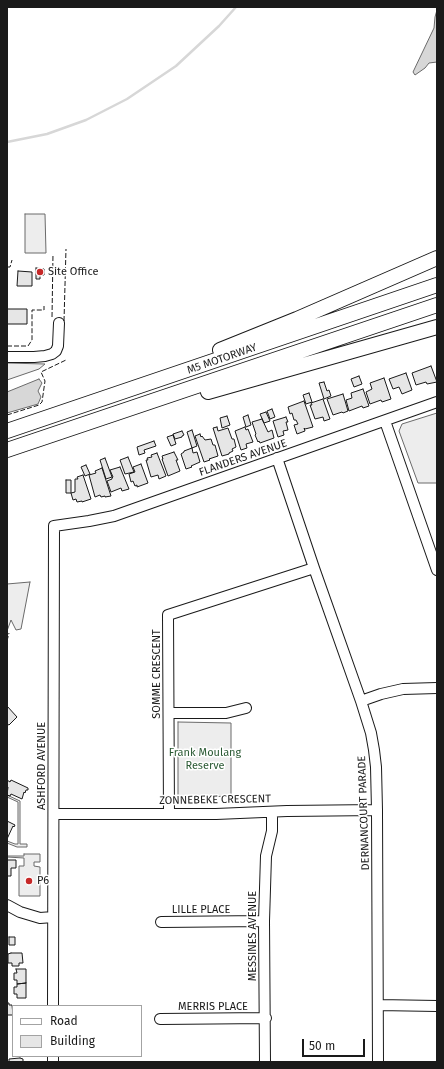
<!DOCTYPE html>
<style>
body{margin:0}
#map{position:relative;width:444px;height:1069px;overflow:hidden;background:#fff;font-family:"Fira Sans",sans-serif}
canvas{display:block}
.frame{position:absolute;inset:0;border:8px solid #1a1a1a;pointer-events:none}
.legend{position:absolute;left:12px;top:1005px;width:130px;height:52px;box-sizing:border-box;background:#fff;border:1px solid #a3a3a3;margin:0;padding:5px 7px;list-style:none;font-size:12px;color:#1a1a1a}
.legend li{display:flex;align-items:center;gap:8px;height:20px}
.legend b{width:20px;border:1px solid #a3a3a3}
.scale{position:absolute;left:302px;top:1039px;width:63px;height:18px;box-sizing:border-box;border:2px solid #1a1a1a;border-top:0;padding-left:5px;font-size:12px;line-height:14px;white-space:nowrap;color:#1a1a1a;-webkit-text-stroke:3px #fff;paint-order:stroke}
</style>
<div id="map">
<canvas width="444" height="1069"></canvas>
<div class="frame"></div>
<ul class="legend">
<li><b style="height:5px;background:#fff"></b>Road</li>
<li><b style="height:11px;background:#e6e6e6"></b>Building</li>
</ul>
<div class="scale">50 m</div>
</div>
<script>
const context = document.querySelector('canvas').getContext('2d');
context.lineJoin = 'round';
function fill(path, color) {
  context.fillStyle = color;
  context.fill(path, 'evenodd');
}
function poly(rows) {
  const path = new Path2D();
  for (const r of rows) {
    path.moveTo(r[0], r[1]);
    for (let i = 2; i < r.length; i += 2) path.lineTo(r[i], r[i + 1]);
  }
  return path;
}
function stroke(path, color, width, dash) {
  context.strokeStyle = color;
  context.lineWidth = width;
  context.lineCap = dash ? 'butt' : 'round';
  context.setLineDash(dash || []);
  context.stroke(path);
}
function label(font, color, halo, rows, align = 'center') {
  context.font = font + ' "Fira Sans",sans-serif';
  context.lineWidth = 3;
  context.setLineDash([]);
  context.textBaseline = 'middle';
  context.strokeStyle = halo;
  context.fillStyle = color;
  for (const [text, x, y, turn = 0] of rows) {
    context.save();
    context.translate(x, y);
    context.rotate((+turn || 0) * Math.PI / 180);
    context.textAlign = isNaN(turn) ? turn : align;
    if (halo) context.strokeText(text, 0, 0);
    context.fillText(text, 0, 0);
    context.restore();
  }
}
const built = poly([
 [25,214,45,214,46,253,25,253,25,214],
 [7,363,45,364,39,369,7,380,7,363],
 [437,413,437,483,418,483,399,431,402,424,437,413],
 [30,582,21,629,16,630,11,620,7,631,7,584,30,582],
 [178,722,231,723,231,796,178,798,178,722],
 [7,795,20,801,20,844,27,844,27,847,17,847,7,843,7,841,15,844,18,844,18,802,7,797,7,795],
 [24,854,40,854,40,862,34,862,34,866,40,867,40,896,19,896,19,866,24,866,24,858,7,857,7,856,24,856,24,854]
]);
const water = poly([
 [437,10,437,62,429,63,425,68,415,75,413,72,434,28,435,17,437,10],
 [39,379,42,383,38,391,41,397,38,404,7,413,7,392,39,379]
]);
const stream = poly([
 [7,142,47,134,86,120,127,99,176,66,219,26,236,7]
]);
const building = poly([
 [36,268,44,269,44,275,40,275,40,279,36,279,36,268],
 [18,271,32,272,32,286,17,286,18,271],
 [7,309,27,309,27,324,7,324,7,309],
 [431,366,437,382,427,384,426,382,416,385,412,373,431,366],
 [406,373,412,390,402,394,399,387,393,389,389,379,406,373],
 [359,376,362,384,354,387,351,379,359,376],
 [384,378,391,399,382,402,381,400,370,404,366,392,372,389,370,383,384,378],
 [324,382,327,391,329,390,331,396,324,399,319,383,324,382],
 [363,389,369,406,363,408,362,406,349,411,346,400,352,398,351,393,363,389],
 [309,393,312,402,306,404,303,395,309,393],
 [343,394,348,411,343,413,342,412,333,415,327,399,343,394],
 [323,399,330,419,324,421,323,417,315,419,310,405,312,405,311,403,323,399],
 [304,401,313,427,305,429,304,428,305,431,297,434,294,425,298,424,296,420,294,420,292,413,290,414,288,407,304,401],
 [272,409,275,417,270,419,267,411,272,409],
 [266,412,270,421,264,423,260,414,266,412],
 [248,415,251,425,246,427,243,417,248,415],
 [227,416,230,425,222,428,220,418,227,416],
 [286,417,288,422,286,422,288,430,283,431,284,435,278,437,273,421,286,417],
 [262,419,268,432,272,430,274,438,260,443,259,441,258,442,255,435,256,434,252,422,262,419],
 [217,427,218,431,228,428,232,439,234,439,236,447,232,449,233,451,229,453,229,454,222,456,213,428,217,427],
 [245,427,246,430,248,429,253,442,246,444,247,448,241,450,235,431,245,427],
 [192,430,197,446,192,448,187,432,192,430],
 [182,431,184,435,182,436,182,437,175,439,173,434,182,431],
 [200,434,201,437,202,436,205,440,211,439,213,445,215,445,218,456,209,459,210,460,204,462,195,436,200,434],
 [173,435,176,444,171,446,167,437,173,435],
 [154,441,156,446,144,450,145,453,139,455,137,447,154,441],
 [192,448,193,453,197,452,200,462,191,466,192,467,186,469,181,454,184,452,184,451,192,448],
 [174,452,178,460,176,460,180,471,168,476,162,459,163,459,162,456,174,452],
 [157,453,166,476,159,479,158,475,151,477,146,460,148,460,147,458,152,457,151,455,157,453],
 [128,457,134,472,125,474,120,460,128,457],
 [105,458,112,477,106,479,100,460,105,458],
 [141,464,148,483,137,487,137,485,135,486,133,481,131,482,129,474,135,472,133,467,141,464],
 [86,465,90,474,85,476,81,467,86,465],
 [120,467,129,489,122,491,121,488,111,492,107,481,112,479,112,478,113,477,110,470,120,467],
 [102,468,111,496,105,497,105,496,101,497,100,495,95,497,89,475,96,473,95,471,102,468],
 [83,475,91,499,82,502,82,501,77,502,76,499,73,500,71,493,75,492,75,479,78,479,77,477,83,475],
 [66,480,71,480,71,493,66,493,66,480],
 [7,706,17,717,9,725,7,724,7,706],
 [7,780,10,782,11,780,28,788,28,790,26,790,25,793,24,792,22,799,11,794,10,796,7,795,8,787,7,787,7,780],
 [7,821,15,825,14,827,13,826,7,839,7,821],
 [7,860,16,860,16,868,11,868,11,876,7,876,7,860],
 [9,937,15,937,15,945,9,945,9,937],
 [11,953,22,953,23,963,19,963,19,966,12,966,12,963,8,963,8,954,11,953],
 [16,969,26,969,26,983,17,984,17,980,14,980,14,973,17,973,16,969],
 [26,983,26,998,17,998,17,994,14,994,14,987,17,987,17,984,26,983],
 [7,1003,9,1003,9,1005,12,1005,13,1015,7,1015,7,1003],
 [20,1058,23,1059,23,1062,9,1062,9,1059,20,1058]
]);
const minor = poly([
 [7,357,34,357,45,356,52,354,56,351,58,346,59,323],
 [385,421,437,570],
 [277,458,314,568,361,701,371,733,374,750,376,767,377,810,378,1062],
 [361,701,381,694,403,689,437,688],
 [169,713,226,713,246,708],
 [54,814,216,814,287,811,377,810],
 [169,814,168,615,314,568],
 [7,905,20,912,40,918,53,917],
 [161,922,264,921],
 [378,1005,437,1006],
 [53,1006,54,526,89,521,114,516,437,402],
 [160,1019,266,1018],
 [53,1062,53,1056],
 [265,1062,264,921,266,856,272,831,272,812]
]);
const highway = poly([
 [220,350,297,319,437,258],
 [208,392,437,327],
 [7,431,437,285],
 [7,450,437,305]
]);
const fence = poly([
 [7,267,10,267,12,260],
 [52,317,53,254],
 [64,321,66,249],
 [7,346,28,346,32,340,32,310,44,310,44,306],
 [7,415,39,405,42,402,45,381,41,372,66,360],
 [7,641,9,633]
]);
const markers = [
 [40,272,4,"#c62828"],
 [29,881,4,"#c62828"]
];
const poiNames = [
 ["Site Office",48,272],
 ["P6",37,881]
];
const streetNames = [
 ["M5 MOTORWAY",222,359,-19],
 ["FLANDERS AVENUE",243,458,-19],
 ["SOMME CRESCENT",157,674,-90],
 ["ASHFORD AVENUE",42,766,-90],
 ["ZONNEBEKE CRESCENT",215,800,-1],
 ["DERNANCOURT PARADE",364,813,-92],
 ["LILLE PLACE",201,910],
 ["MESSINES AVENUE",253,936,-90],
 ["MERRIS PLACE",213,1007]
];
const parkNames = [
 ["Frank Moulang",205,753],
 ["Reserve",205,766]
];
fill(built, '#ededed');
stroke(built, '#6a6a6a', 1);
fill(water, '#d7d7d7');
stroke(water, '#6a6a6a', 1);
stroke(stream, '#d7d7d7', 2.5);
fill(building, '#e6e6e6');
stroke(building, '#1a1a1a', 1);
stroke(minor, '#1a1a1a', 12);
stroke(highway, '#1a1a1a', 16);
stroke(minor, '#fff', 10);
stroke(highway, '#fff', 14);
stroke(fence, '#1a1a1a', 1, [5, 2]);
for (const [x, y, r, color] of markers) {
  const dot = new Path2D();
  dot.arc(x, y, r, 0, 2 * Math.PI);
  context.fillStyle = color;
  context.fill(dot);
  stroke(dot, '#fff', 1.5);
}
label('11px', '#1a1a1a', '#fff', poiNames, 'left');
label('11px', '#1a1a1a', '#fff', streetNames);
label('11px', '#2b5a34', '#fff', parkNames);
</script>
